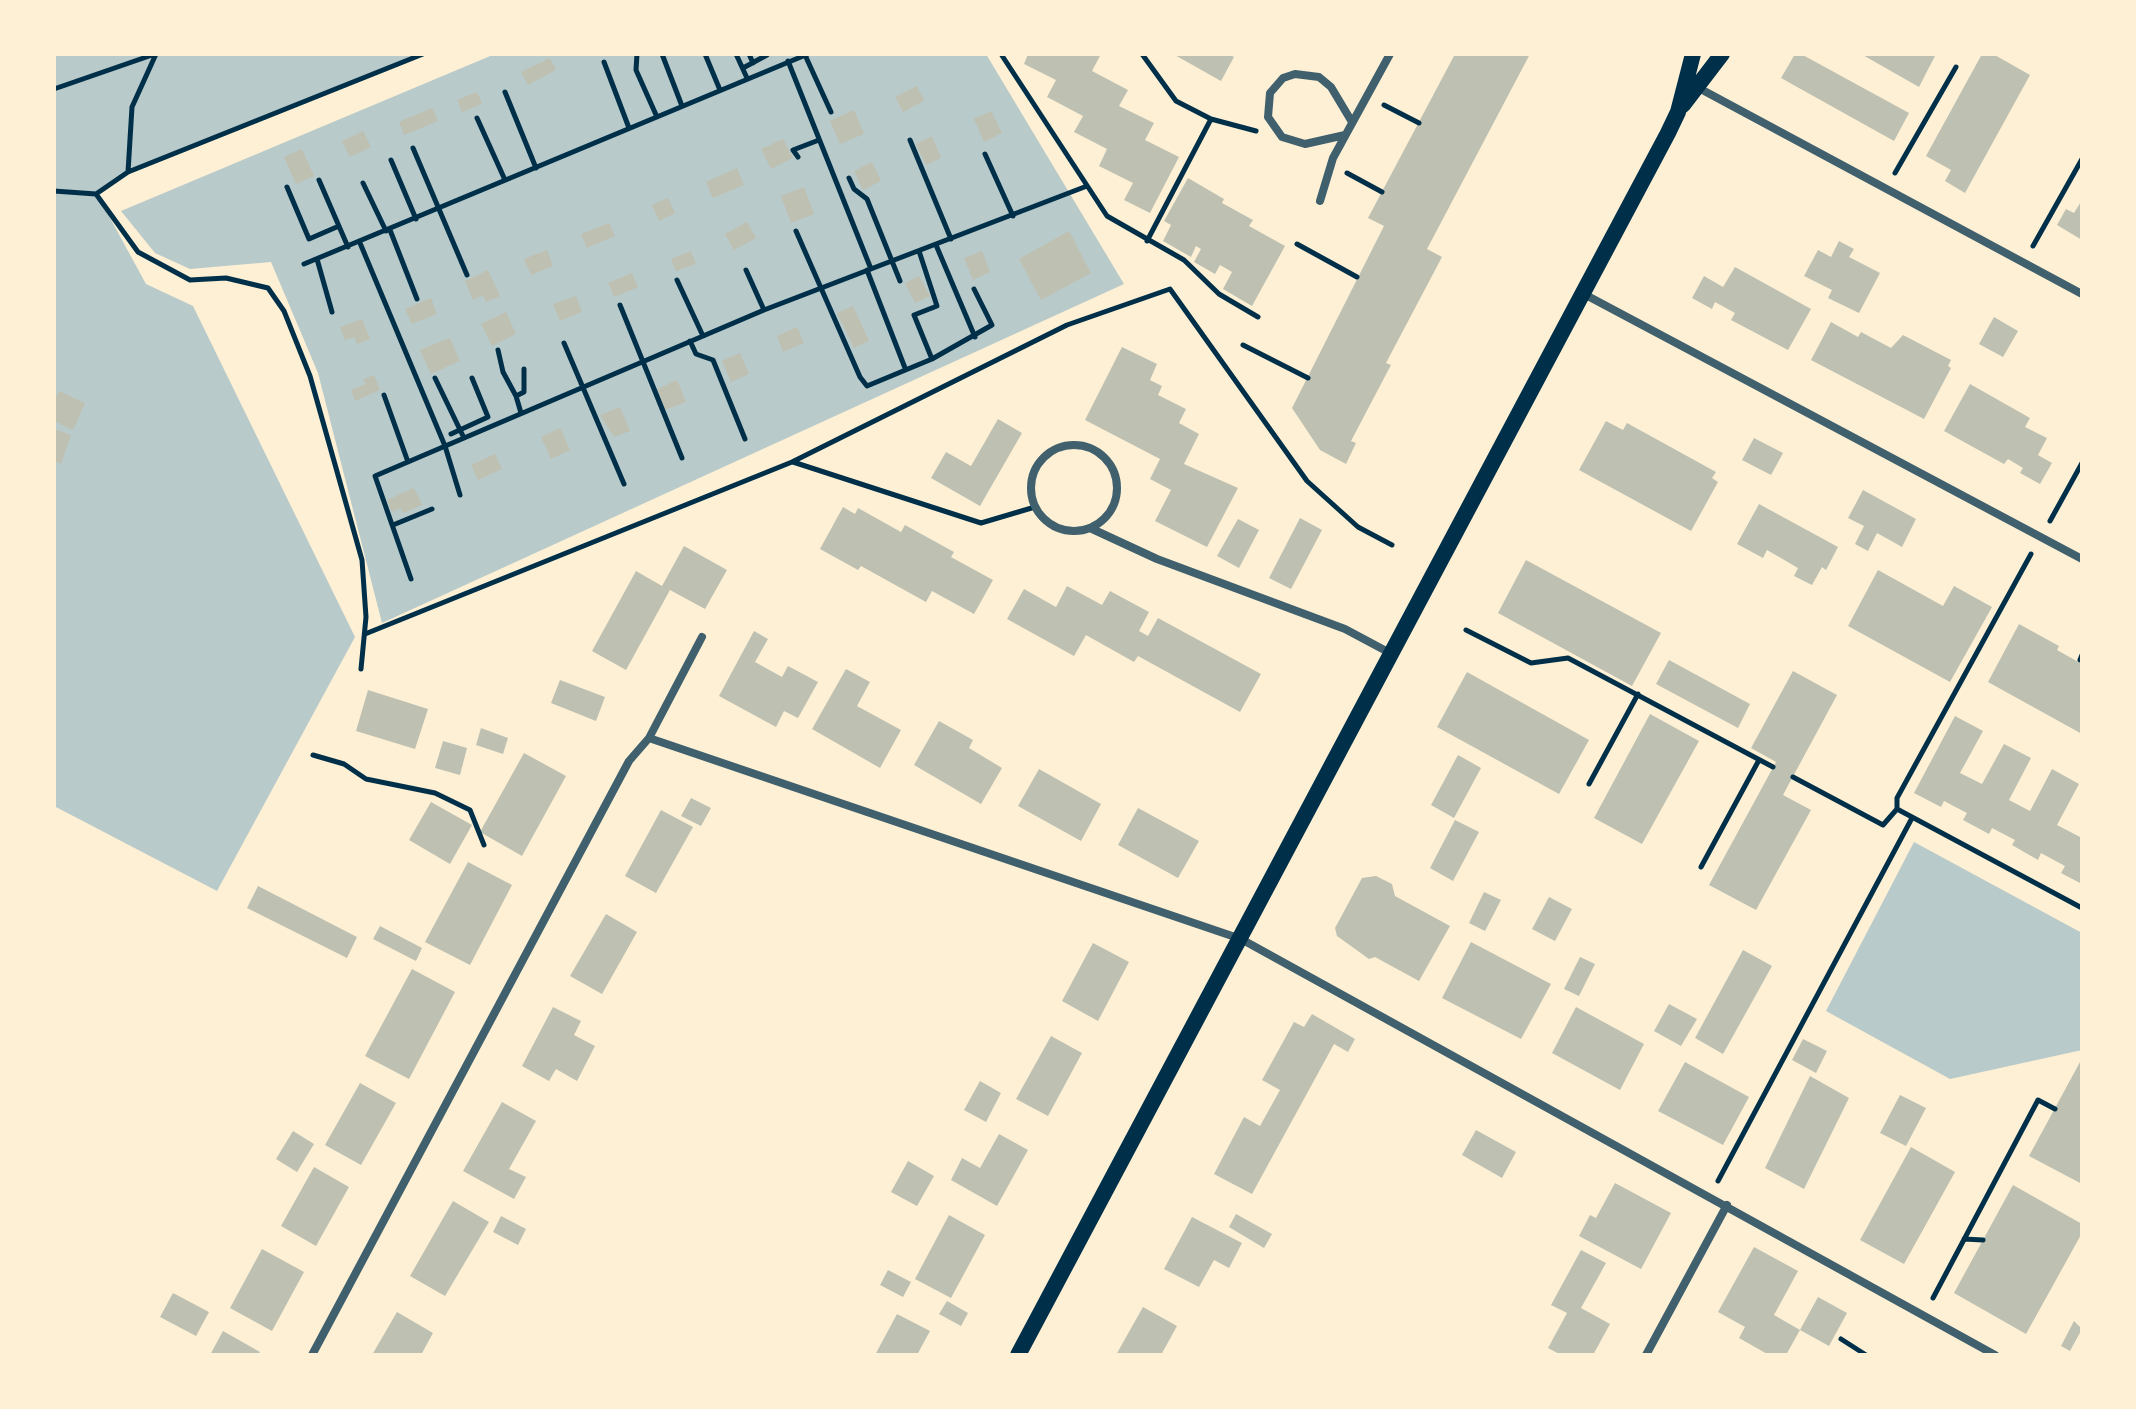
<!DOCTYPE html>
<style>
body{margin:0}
#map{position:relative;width:2136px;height:1409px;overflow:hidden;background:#fdf0d5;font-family:"Sofia Sans Condensed",sans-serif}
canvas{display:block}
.frame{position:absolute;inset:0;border:56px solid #fdf0d5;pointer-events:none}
</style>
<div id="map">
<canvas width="2136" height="1409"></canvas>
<div class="frame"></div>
</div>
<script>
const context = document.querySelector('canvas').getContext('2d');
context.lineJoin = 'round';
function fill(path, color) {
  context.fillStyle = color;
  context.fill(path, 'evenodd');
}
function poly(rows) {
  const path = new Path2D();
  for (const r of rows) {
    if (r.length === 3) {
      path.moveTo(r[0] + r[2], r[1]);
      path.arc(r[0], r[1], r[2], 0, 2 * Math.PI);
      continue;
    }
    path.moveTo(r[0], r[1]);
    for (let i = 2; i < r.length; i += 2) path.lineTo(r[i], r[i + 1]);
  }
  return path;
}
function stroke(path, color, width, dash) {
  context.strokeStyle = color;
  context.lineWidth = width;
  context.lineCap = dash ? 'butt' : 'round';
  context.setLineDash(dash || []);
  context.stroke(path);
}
const green = poly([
 [54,54,423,54,128,172,97,194,146,284,193,306,355,637,217,891,54,806],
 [495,54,986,54,1124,284,382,623,318,373,271,262,190,269,155,253,121,211],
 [1914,842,2082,933,2082,1050,1950,1079,1826,1011]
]);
const building = poly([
 [1028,54,1101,54,1092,71,1128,90,1119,106,1154,123,1145,140,1179,157,1150,213,1124,200,1133,183,1099,166,1107,149,1074,132,1083,116,1047,97,1056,80,1024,64],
 [1173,54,1228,54,1234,57,1221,81],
 [1455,54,1530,54,1427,249,1442,257,1386,363,1391,365,1351,441,1356,443,1346,464,1320,450,1292,408,1384,226,1368,218],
 [1795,54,1801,54,1909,113,1894,141,1781,78],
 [1861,54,1936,54,1919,87],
 [1982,54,1993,54,2030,75,1965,193,1945,181,1951,170,1926,156],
 [550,58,556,70,528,85,521,72],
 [917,86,924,101,903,112,895,97],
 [477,92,482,104,462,112,457,100],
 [432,108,438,121,404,135,399,122],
 [854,110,864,134,840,144,830,121],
 [991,111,1002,133,984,142,974,119],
 [363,131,371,147,350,157,342,141],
 [932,136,941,158,926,165,916,144],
 [783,139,793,158,771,169,761,149],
 [302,149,314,176,296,184,284,157],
 [872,162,881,181,863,190,854,171],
 [737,168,744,185,713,198,706,182],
 [1188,178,1224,199,1222,203,1253,220,1249,226,1285,246,1252,306,1223,289,1232,272,1220,265,1215,274,1194,262,1201,249,1196,246,1191,257,1163,241,1171,225,1164,221],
 [804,187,814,214,791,223,781,196],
 [668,198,675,213,659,221,652,205],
 [2082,200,2082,240,2057,225,2066,209,2074,213],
 [747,222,756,238,734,250,725,234],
 [609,223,615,236,587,248,581,234],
 [1069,231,1091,273,1041,300,1019,259],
 [1839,241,1854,249,1849,257,1880,273,1859,313,1828,298,1832,290,1804,276,1818,250,1831,257],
 [547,250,553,266,531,275,524,259],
 [691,251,696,264,676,271,671,259],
 [982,251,990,272,973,280,964,258],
 [1735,267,1811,309,1788,350,1731,320,1735,313,1715,302,1712,309,1692,298,1704,276,1723,287],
 [488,270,500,296,486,302,483,295,473,300,465,281],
 [632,273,638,287,614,297,608,283],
 [919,276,930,296,915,303,905,283],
 [576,296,582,312,560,321,553,304],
 [431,298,437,314,412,324,405,309],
 [853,306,869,341,854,348,837,313],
 [506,312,516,334,492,346,481,324],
 [1994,317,2018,331,2003,357,1979,344],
 [362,319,370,339,357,344,354,337,345,340,340,327],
 [1831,322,1858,337,1861,332,1891,348,1903,335,1951,360,1948,366,1951,368,1924,419,1811,360],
 [797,327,804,343,783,352,777,336],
 [450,338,460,361,431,374,420,350],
 [1122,347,1157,364,1150,380,1162,386,1158,395,1186,409,1179,423,1199,434,1184,464,1238,488,1207,547,1155,521,1171,490,1150,479,1160,459,1085,420],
 [740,353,749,374,731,382,722,361],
 [374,375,380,390,355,401,351,390,366,384,363,379],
 [677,380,686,402,665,410,657,389],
 [1970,384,2030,418,2025,427,2047,438,2038,455,2052,463,2040,484,2020,473,2023,468,2008,459,2004,464,1944,431],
 [59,391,85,403,73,430,54,421,54,402],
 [620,407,630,431,614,437,600,415],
 [998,419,1022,433,980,506,931,478,946,452,971,466],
 [1606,421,1623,430,1627,423,1716,472,1712,478,1718,482,1691,531,1579,470],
 [560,428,570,450,551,459,541,437],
 [54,429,71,435,61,464,54,461],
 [1754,438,1783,453,1771,475,1742,460],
 [495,454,502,469,478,480,471,465],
 [414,488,422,505,403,513,401,508,392,512,387,500],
 [1863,490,1916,519,1902,547,1877,533,1868,551,1855,544,1864,526,1848,518],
 [1759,504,1838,547,1826,570,1822,567,1812,585,1794,576,1798,568,1767,550,1763,558,1737,544],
 [843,507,855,514,858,508,901,532,905,525,954,552,951,557,993,580,974,614,932,591,926,602,861,566,858,570,820,549],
 [1300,518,1322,530,1291,589,1269,578],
 [1238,519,1259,530,1239,568,1217,556],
 [684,546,727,570,705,609,670,590,626,670,592,651,636,571,662,586],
 [1526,560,1661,633,1632,686,1498,613],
 [1878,570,1943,606,1954,586,1992,607,1950,682,1848,626],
 [1067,586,1102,605,1110,591,1149,612,1139,631,1148,636,1158,618,1261,674,1240,712,1138,656,1134,662,1086,635,1074,656,1007,619,1024,589,1056,607],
 [2019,624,2059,646,2057,650,2082,664,2082,734,1988,682],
 [754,631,768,639,755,662,782,677,788,666,818,682,798,718,784,711,776,727,719,696],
 [1669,660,1750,704,1738,728,1656,684],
 [846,669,870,682,857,706,901,730,880,768,812,729],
 [1793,671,1837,695,1783,795,1811,810,1756,910,1709,885,1776,762,1751,748],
 [1467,672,1589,740,1559,794,1437,727],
 [560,680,605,697,596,721,551,703],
 [368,690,428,709,415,749,356,731],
 [1650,714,1699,741,1642,844,1594,818],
 [1955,716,1983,731,1960,773,1982,784,2004,744,2031,758,2009,800,2030,811,2052,769,2079,784,2057,825,2082,838,2082,884,2061,873,2065,866,2041,853,2038,860,2012,845,2015,840,1992,828,1989,834,1963,820,1967,813,1944,801,1941,807,1914,793],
 [939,721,973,740,969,748,1002,768,981,804,914,765],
 [481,728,508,738,503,754,476,745],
 [443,741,467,748,460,775,435,768],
 [524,753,566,776,522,856,480,832],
 [1458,755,1481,768,1454,818,1431,805],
 [1039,769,1101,804,1081,841,1018,806],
 [691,798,711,808,701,826,681,816],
 [431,802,472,825,450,864,409,840],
 [1138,808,1199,841,1178,878,1118,845],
 [661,810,693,827,656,893,625,876],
 [1455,820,1479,832,1453,881,1430,868],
 [468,862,512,885,470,965,425,942],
 [1376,876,1392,884,1395,896,1450,926,1419,981,1375,957,1369,959,1337,936,1335,928,1362,878],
 [258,886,357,937,347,958,247,908],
 [1484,892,1501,900,1485,931,1469,923],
 [1549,897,1572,909,1555,941,1532,929],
 [606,914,637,932,602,994,570,976],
 [380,926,422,948,416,961,373,939],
 [1471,942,1551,984,1521,1039,1442,998],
 [1093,943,1129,962,1098,1021,1062,1001],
 [1743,950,1772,966,1723,1054,1695,1038],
 [1580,957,1595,964,1579,996,1564,989],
 [412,969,455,992,409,1079,365,1056],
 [1669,1004,1697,1019,1681,1046,1654,1031],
 [553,1007,581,1021,574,1035,595,1046,577,1081,556,1069,549,1081,522,1066],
 [1576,1007,1644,1044,1620,1090,1552,1053],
 [1312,1014,1355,1039,1348,1052,1334,1044,1252,1194,1214,1174,1244,1117,1260,1126,1280,1090,1262,1080,1294,1022,1304,1027],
 [1051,1036,1082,1053,1048,1116,1016,1099],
 [1803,1039,1827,1051,1816,1073,1792,1060],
 [1685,1062,1749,1097,1723,1145,1658,1111],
 [2080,1062,2082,1063,2082,1184,2029,1156],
 [1810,1076,1849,1098,1804,1189,1765,1168],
 [980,1081,1001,1093,986,1122,964,1110],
 [360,1083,396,1103,361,1165,325,1145],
 [1900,1095,1926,1108,1906,1146,1880,1133],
 [502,1102,536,1121,509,1169,526,1177,514,1199,463,1171],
 [1476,1130,1516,1152,1502,1178,1462,1155],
 [293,1131,314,1144,297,1172,276,1159],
 [999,1134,1028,1150,997,1206,951,1180,962,1158,980,1168],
 [1911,1147,1955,1172,1904,1264,1860,1240],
 [908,1161,934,1176,917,1206,891,1192],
 [314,1167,349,1187,316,1246,281,1226],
 [1615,1183,1671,1213,1641,1269,1579,1236,1590,1215,1596,1218],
 [2013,1185,2082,1224,2082,1233,2026,1334,1954,1293],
 [453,1201,489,1222,445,1296,410,1276],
 [1236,1214,1272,1234,1264,1248,1229,1227],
 [949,1215,985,1235,951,1298,915,1279],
 [501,1216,526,1229,518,1245,493,1232],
 [1192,1217,1242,1243,1229,1268,1214,1260,1199,1287,1164,1269],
 [1754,1247,1798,1271,1774,1315,1800,1330,1786,1355,1769,1355,1739,1338,1745,1327,1718,1312],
 [262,1249,304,1272,272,1331,230,1308],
 [1581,1250,1606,1263,1581,1308,1610,1324,1593,1355,1561,1355,1548,1348,1567,1313,1551,1305],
 [888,1270,911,1282,903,1297,880,1285],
 [173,1293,209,1312,196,1336,160,1317],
 [1818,1297,1847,1313,1829,1346,1800,1330],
 [947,1301,968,1313,961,1326,939,1314],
 [1143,1307,1177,1326,1161,1355,1116,1355],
 [397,1312,433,1333,421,1355,372,1355],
 [897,1314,930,1331,917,1355,875,1355],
 [2074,1321,2082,1329,2070,1351,2061,1346],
 [223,1331,260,1352,258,1355,210,1355]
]);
const path = poly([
 [637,54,636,70,657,117],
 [662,54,682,106],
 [705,54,720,90],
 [736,54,747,78],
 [749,54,753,63],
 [1001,54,1107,216,1184,260,1219,294,1258,317],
 [1142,54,1176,101,1211,119,1256,131],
 [805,55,831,112],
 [788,61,871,269],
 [604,62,629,128],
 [743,68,767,55],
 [54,89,155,54],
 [505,92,536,168],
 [1384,105,1419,123],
 [477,118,505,180],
 [910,140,951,239],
 [413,148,467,275],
 [985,154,1013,216],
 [798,157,793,150,819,140],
 [391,160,416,219],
 [128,172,132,107,156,54],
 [1347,173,1382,192],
 [1895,173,1956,67],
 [849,178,854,189,867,199,900,281],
 [319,180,348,247],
 [363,183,386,231],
 [287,187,309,239,339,226],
 [54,191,96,194,128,172,423,54],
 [96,194,138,252,190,280,226,278,268,288,284,311,310,376,362,560,366,617,361,669],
 [390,230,417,299],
 [796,231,860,377,867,386,932,359,992,325,974,289],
 [1147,241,1211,119],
 [360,243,445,446,460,495],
 [1297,244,1357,277],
 [936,245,975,337],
 [2033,246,2082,159],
 [919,251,937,306,914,315,932,359],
 [317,259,332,312],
 [304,264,808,54],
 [746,270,764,310],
 [867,270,905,368],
 [677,280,703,336],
 [620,305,682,458],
 [690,341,696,354,713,360,745,439],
 [564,343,624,484],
 [1243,345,1308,378],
 [498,350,503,372,516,396],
 [435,378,464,438],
 [384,395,408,462],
 [521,413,516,396,524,392,524,369],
 [451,434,488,417,472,378],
 [793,462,981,523,1035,507],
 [2050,521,2082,463],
 [393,525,432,509],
 [2031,554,1897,798,1897,809,2082,908],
 [411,579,375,476,764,310,1087,186],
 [1466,630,1531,663,1568,658,1773,767],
 [365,634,792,462,1067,325,1170,289,1307,481,1358,527,1392,545],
 [2080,660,2082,655],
 [313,755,344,764,366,779,435,793,470,810,484,845],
 [1793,777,1883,825,1897,809],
 [1589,784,1638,694],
 [1701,867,1759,760],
 [1718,1181,1912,818],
 [1964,1239,1983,1240],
 [1933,1298,2038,1100,2055,1109],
 [1841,1339,1866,1355]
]);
const minor = poly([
 [1695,86,2082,294],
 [1345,135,1305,144,1282,137,1268,117,1270,93,1283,78,1295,74,1319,77,1331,87,1352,122],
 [1320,201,1333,158,1390,54],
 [1582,293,2082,559],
 [1074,488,43],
 [1090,528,1157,559,1345,629,1390,653],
 [649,738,1241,939,1995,1355],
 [312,1355,629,761,649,738,702,637],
 [1646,1355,1727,1205]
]);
const secondary = poly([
 [1683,105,1722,54],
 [1018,1355,1668,133,1678,112,1693,54]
]);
fill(green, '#b9caca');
fill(building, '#bec0b2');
stroke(path, '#003049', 5);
stroke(minor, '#3f606c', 8);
stroke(secondary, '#003049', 16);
</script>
